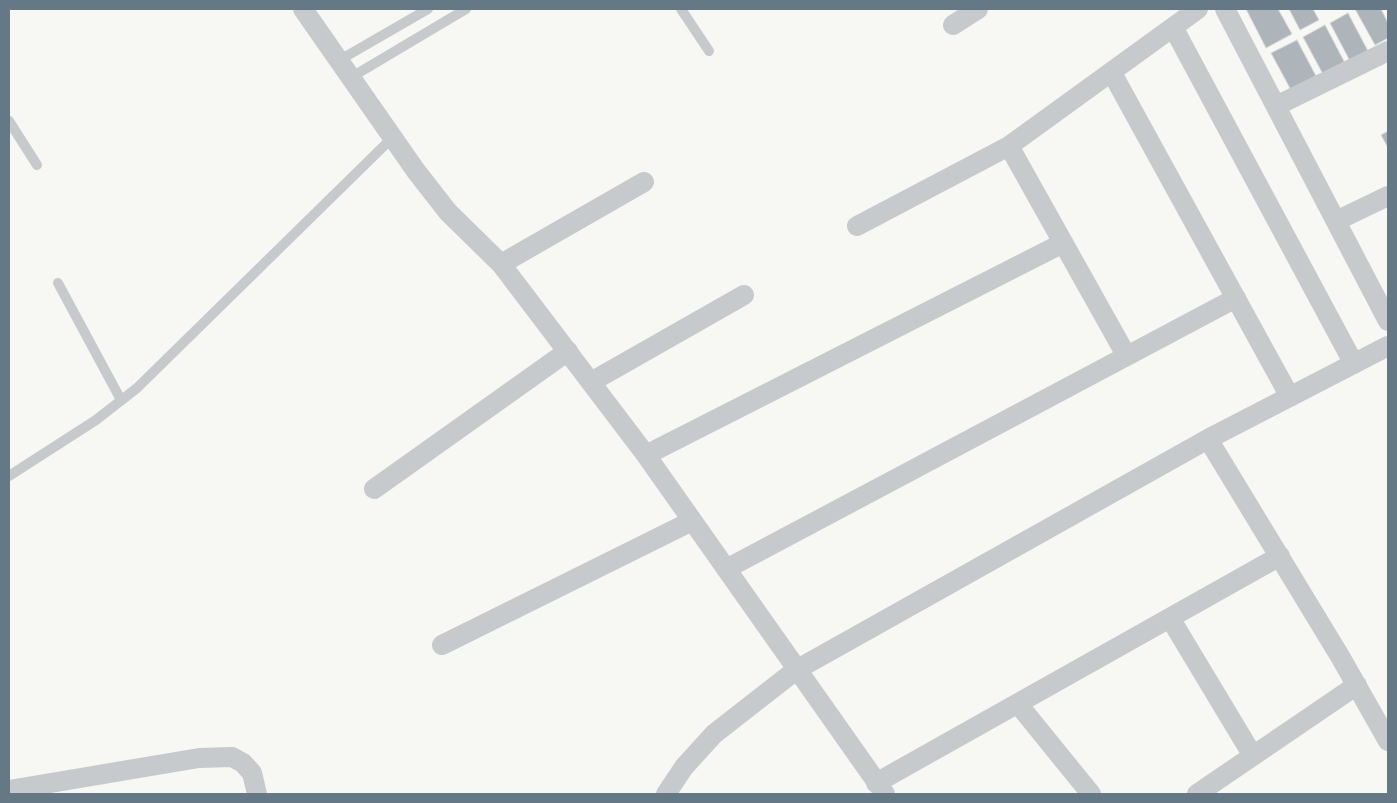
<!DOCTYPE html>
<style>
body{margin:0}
#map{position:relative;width:1397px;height:803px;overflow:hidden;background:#f7f7f3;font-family:Cabin,sans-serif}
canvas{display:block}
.frame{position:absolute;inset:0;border:10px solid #647886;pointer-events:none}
</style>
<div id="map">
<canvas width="1397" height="803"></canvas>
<div class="frame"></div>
</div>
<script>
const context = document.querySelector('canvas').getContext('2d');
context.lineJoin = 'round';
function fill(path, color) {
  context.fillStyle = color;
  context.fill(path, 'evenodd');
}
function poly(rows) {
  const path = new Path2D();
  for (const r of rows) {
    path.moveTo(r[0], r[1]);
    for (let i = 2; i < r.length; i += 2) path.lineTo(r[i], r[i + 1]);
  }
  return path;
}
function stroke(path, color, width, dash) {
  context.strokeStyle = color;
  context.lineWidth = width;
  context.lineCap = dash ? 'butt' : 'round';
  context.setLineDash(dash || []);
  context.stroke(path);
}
const building = poly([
 [1246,9,1278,9,1292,34,1266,48,1246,9],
 [1289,9,1313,9,1319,20,1300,30,1289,9],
 [1355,9,1381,9,1388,23,1388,38,1375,45,1355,9],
 [1348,13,1368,51,1350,61,1330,23,1348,13],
 [1325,25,1346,65,1324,76,1303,37,1325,25],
 [1297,40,1316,76,1291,90,1271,53,1297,40],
 [1388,131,1388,148,1381,135,1388,131]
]);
const lane = poly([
 [681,9,709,51],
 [338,61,428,9],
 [350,78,466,9],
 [9,121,37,165],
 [58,283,121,400],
 [9,476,96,420,137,388,392,138]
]);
const street = poly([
 [303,9,416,171,448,212,501,264,646,455,885,794],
 [1225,9,1388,321],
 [953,25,978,9],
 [1173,27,1354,364],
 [1112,73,1290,397],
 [1276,106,1388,51],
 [1009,146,1126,355],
 [1336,221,1388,196],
 [857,226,1009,146,1198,9],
 [501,264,644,182],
 [591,382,744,295],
 [1208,439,1341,658,1388,741],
 [646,455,1063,243],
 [374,489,568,351],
 [726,569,1236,298],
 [1170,618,1253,756],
 [442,645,692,521],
 [1018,704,1091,794],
 [876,783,1280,556],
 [9,790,199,758,232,757,243,763,252,773,257,794],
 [666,794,684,767,714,734,796,670,1208,439,1388,346],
 [1197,794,1357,685]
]);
fill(building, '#adb5bb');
stroke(building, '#d8d8d6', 1);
stroke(lane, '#c6cacd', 10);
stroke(street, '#c6cacd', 20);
</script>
